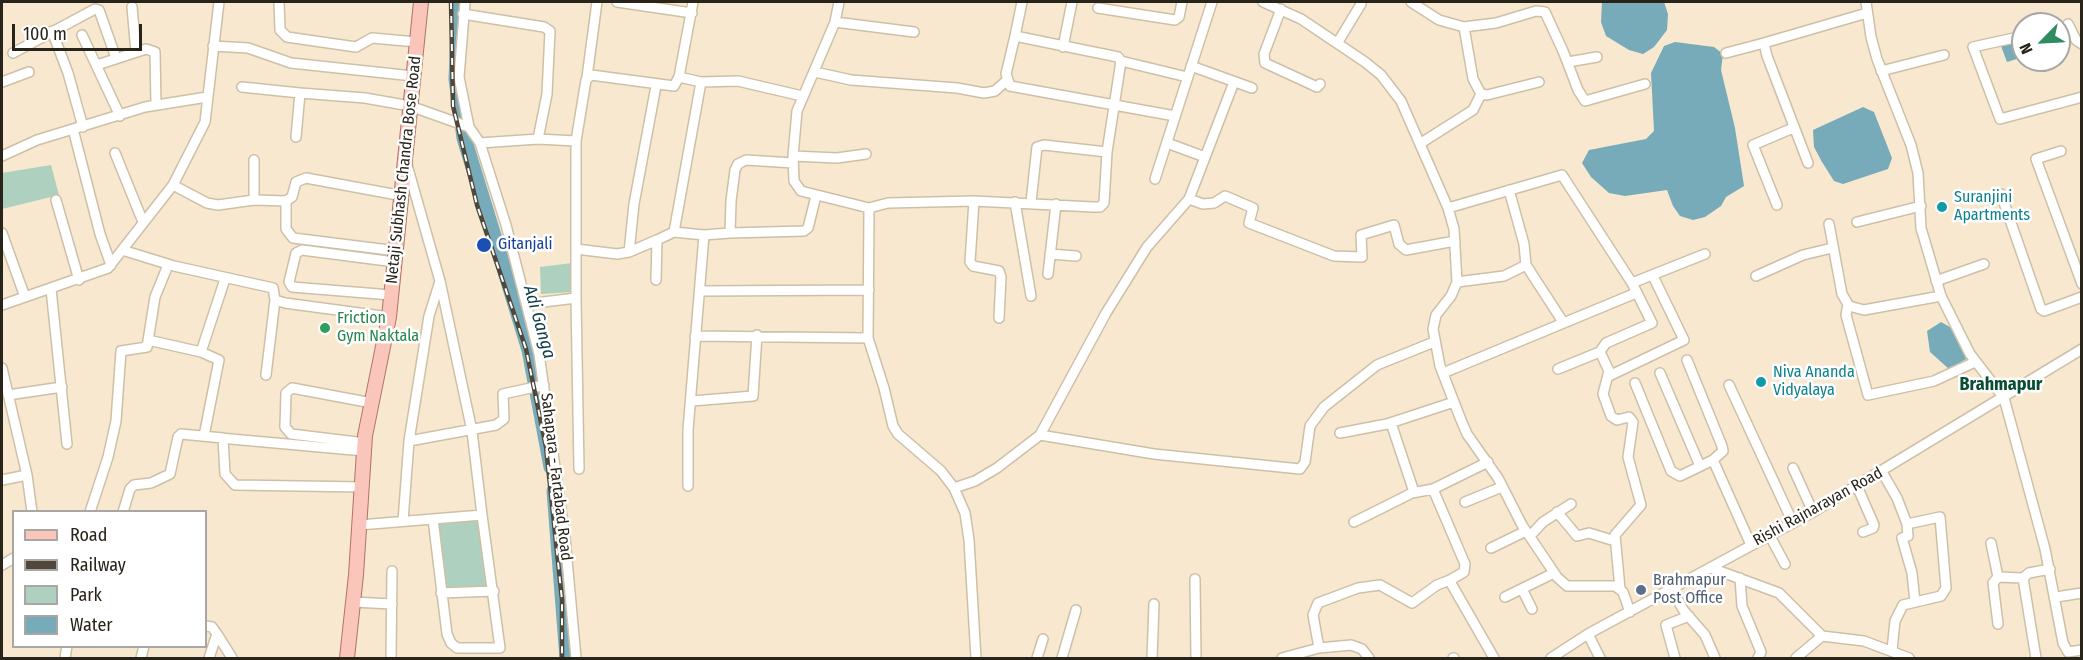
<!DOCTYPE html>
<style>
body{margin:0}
#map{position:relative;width:2083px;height:660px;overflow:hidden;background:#f7e8cf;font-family:"Fira Sans Condensed",sans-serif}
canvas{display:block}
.frame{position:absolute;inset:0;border:3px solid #29241a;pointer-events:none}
.legend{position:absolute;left:12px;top:510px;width:195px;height:138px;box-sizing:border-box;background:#fff;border:2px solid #a9a7a3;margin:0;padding:8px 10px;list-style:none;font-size:18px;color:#29241a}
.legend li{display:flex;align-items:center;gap:12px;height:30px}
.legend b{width:30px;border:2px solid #a9a7a3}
.north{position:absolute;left:2011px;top:12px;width:60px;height:60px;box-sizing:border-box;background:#fff;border:2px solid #a9a7a3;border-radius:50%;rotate:246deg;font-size:16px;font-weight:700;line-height:24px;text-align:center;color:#29241a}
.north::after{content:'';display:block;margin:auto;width:21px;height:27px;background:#2f8b62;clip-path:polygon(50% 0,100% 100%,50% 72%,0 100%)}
.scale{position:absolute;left:12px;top:24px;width:130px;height:27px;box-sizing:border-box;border:3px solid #29241a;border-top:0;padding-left:8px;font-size:18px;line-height:21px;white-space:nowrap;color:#29241a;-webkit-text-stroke:4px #fff;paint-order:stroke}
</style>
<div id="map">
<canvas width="2083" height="660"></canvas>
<div class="frame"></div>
<ul class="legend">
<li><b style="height:8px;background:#fac5bb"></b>Road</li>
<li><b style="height:8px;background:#4e473a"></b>Railway</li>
<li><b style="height:16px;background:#add1be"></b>Park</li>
<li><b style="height:16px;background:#77abba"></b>Water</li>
</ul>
<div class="north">N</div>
<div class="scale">100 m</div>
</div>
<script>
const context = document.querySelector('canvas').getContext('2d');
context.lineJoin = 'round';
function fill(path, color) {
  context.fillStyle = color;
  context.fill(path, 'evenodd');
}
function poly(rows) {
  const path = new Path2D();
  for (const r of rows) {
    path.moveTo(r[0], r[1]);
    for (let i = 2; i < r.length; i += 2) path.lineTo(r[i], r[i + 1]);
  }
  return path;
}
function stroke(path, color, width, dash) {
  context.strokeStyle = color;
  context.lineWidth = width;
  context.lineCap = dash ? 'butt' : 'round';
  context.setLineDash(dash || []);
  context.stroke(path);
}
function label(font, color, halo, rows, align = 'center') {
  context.font = font + ' "Fira Sans Condensed",sans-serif';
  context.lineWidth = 5;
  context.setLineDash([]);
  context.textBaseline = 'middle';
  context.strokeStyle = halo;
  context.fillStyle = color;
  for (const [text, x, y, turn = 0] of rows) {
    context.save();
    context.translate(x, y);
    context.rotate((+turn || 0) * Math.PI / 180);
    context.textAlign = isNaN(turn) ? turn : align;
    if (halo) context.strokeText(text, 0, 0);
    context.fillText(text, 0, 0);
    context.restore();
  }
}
const green = poly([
 [51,165,59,195,2,209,2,173],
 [572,263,573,292,541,294,540,267],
 [480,517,490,587,442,589,435,521]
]);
const water = poly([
 [1602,2,1664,2,1668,14,1667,30,1654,47,1643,54,1629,50,1606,36,1601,22],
 [2023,38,2023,57,2007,62,2001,46],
 [1675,42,1714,47,1723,54,1721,70,1735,128,1744,186,1726,197,1721,206,1705,217,1693,220,1680,216,1673,206,1667,190,1625,196,1609,193,1591,177,1582,163,1589,150,1646,139,1654,131,1651,73,1664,46],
 [1863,107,1874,112,1892,158,1888,169,1843,184,1834,181,1822,162,1814,147,1813,130],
 [1941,322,1950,327,1968,358,1949,369,1930,352,1927,331]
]);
const river = poly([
 [459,2,456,79,464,138,529,350,551,467],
 [554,491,567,658]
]);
const minor = poly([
 [279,2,280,30,287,37,356,47,372,38,417,42],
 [465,2,459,77,469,127],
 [617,2,692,13],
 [839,2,835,22,797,111,793,156,794,181,801,191,869,208,868,338,884,388,893,426,898,434,941,471,954,488,965,513,969,540,976,658],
 [1263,2,1301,19,1365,62,1381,75,1401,101,1448,208,1454,229,1457,282,1451,296,1436,315,1433,329,1440,366,1461,420,1467,434,1498,478,1522,525,1557,577,1567,586,1615,586,1623,592,1630,612],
 [1411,2,1439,20,1464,27,1496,23,1536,11,1545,12,1563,51,1578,90,1585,101,1645,84],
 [1866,2,1871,37,1877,59,1911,145,1918,173,1921,228,1941,296,1970,354,2004,398,2045,549,2063,643,2068,652,2082,650],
 [132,7,136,52],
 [1098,8,1175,20,1179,17,1182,2],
 [1281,9,1264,54,1265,63,1317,87,1320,84],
 [463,14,544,27,550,31,547,94,538,139],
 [835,22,914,32],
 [2068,24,2076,40,2082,44],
 [1464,27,1473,79,1481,94,1487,95,1539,82],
 [52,31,68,73,83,127],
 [82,35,120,116],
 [1015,36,1006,74,1010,86,1175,116],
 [2023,36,1973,47,2000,119,2082,97],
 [1338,42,1361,4],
 [213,46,248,48,291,63,413,76],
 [1063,47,1072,2],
 [13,53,95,9,99,10,116,58],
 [1726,53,1764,43],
 [1121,61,1183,76],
 [1568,62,1597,57],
 [97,65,146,49,155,52,156,105],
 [1191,66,1252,88],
 [1881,71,1944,55],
 [815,72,851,80,957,88,984,93,995,91,1006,81],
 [587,77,597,2],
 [679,77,701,82,738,81,802,96],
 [2,82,29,72],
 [1234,82,1189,199,1203,204,1214,203,1225,196,1253,208,1249,223,1334,256,1362,257,1361,235,1394,225,1399,244,1406,250,1455,241],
 [242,87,300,93],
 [73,129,100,234,111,265],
 [296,137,300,93,365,98,410,106,469,127,480,143,506,225,539,354,565,538,576,658],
 [480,143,538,139,576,141,586,80,591,75,674,86,679,77,693,2],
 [1167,143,1205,157],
 [1421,143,1473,110,1481,94],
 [2061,151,2036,159,2082,284],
 [115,153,143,222],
 [2,156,37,140,145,107,207,97],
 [793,156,837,158,866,154],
 [254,160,254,200],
 [793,163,746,160,738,164,735,170,731,201,730,233,804,231,808,228,816,196],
 [1808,163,1767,56,1764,43,1867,13],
 [1155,179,1212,2],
 [173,185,207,203,218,205,254,200,286,201,292,197,296,182,306,178,403,196],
 [1509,190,1524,244,1526,265],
 [2001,194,2041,309,2044,311,2082,297],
 [56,200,79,280],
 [286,201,286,229,293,238,397,251],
 [974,201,970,262,973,266,999,271,1001,277,999,318],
 [1015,202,1031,296],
 [1031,202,1037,147,1044,145,1107,152],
 [1777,205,1753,145,1793,128],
 [869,208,888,203,974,201,1093,207,1100,207,1104,203,1107,152,1121,61,1118,57,1015,36,1022,2],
 [1448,208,1562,175,1632,283,1652,323,1606,343,1599,353],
 [1857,222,1921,206],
 [1829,224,1842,294,1849,306,1864,310,1941,296],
 [674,232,701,82],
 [2,233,25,297],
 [704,235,730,233],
 [576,249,617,254,629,252,657,240],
 [122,250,174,266,273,288,275,300,285,303,389,317],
 [629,252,634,204,656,86],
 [1050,254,1076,256],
 [1048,274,1056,204],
 [1756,276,1803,255,1832,248],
 [656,280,657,240,674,232,704,235,688,430,688,486],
 [1936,281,1984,264],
 [1457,282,1504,276,1526,265,1563,322],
 [1632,283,1705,254],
 [51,289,67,444],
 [700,291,869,290],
 [391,295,292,287,289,282,296,253,302,250,395,262],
 [576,298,579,469],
 [527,304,576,298,576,141],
 [1848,304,1846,315,1868,395,1934,381,1975,362],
 [2,305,108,268,173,185,205,122,219,2],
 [695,336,868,338],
 [148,340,201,352,225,279],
 [201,352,219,360,204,436],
 [1687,360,1722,446,1723,451,1713,460,1751,545],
 [2,368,27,475,32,512],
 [1558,369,1597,353,1601,354,1609,371,1603,394,1611,416,1617,420,1629,417,1633,422,1628,457,1641,505,1615,535,1620,589],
 [1443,373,1636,293],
 [1660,373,1700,466],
 [266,375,275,300],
 [1609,376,1684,340,1653,276],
 [1635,383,1671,471,1680,476,1713,460],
 [1729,385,1793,523],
 [8,395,62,387],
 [692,401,753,396,757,335],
 [1391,423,1414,492],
 [1340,433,1387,424,1454,402],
 [1040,435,1106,313,1147,247,1189,199],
 [220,438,364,451],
 [409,441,496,425,504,419,503,394,544,385],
 [365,443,291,434,285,427,286,393,292,388,372,403],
 [1488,462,1433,489,1465,564,1464,572,1450,580,1452,585,1494,658],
 [1793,468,1813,512],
 [1882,472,1897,498,1907,524,1940,517,1946,588,1941,596,1903,605,1895,621,1892,650],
 [2,480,27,475],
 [1857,486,1874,525,1873,528,1863,532],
 [954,488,975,481,997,468,1040,435,1154,454,1300,469,1305,462,1310,426,1324,407,1377,365,1434,342],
 [1465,502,1502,487],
 [90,512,108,457,116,421,121,351,147,347,155,297,168,265],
 [123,512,130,489,134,485,151,483,170,474,178,437,181,434,223,438,225,474,235,485,362,487],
 [1557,512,1577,536,1589,533,1615,541],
 [433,519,447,634,451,643,457,648,500,648,482,515],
 [403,521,409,441,429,316,440,281],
 [1354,522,1412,493,1433,489],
 [1907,524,1908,536,1902,538,1912,573,1915,602],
 [359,525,482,515,472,431,440,281,407,165],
 [1530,536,1543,522,1571,504],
 [1770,536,1785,564],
 [1991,543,1998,577,2023,578],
 [1491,548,1526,531],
 [2,565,14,558],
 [1711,568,1779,593,1822,636,1864,641,1909,658],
 [1740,578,1742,606,1761,652,1758,658],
 [1195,579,1196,658],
 [1522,589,1532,609],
 [1672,590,1684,611,1705,635,1715,658],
 [441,593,494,591],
 [1505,597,1554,573],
 [2056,597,2082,593],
 [353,602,392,604],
 [1998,624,1993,583,1998,577],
 [206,626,212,627,217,634],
 [1588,634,1600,658],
 [1319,648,1313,615,1318,603,1358,588,1380,585,1412,603,1437,585,1450,580],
 [65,658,67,646],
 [141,658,144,646],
 [209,658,217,634,232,658],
 [391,658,392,571],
 [1037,658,1043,639],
 [1062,658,1076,610],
 [1152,658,1154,604],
 [1282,658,1319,648,1351,645,1362,649,1369,658],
 [1453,658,1454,658],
 [1551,658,1588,634,1813,512,2082,349],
 [1675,658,1666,625,1689,616],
 [1796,658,1822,636],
 [2036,658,2023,578,2029,573,2050,569]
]);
const primary = poly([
 [347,658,356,575,365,436,389,317,421,2]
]);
const rail = poly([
 [451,2,453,106,477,205,526,349,546,447,562,600,562,658]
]);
const markers = [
 [1942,207,6,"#0f9aa8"],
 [484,245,8,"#1a4fb4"],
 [325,328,6,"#2e9e5b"],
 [1761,382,6,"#0f9aa8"],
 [1641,590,6,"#5c6f8a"]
];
const streetNames = [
 ["Netaji Subhash Chandra Bose Road",404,170,-84],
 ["Sahapara - Fartabad Road",556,477,83],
 ["Rishi Rajnarayan Road",1818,507,-29]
];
const cultureNames = [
 ["Suranjini",1954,198],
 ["Apartments",1954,216],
 ["Niva Ananda",1773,373],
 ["Vidyalaya",1773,391]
];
const transitNames = [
 ["Gitanjali",498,245]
];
const leisureNames = [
 ["Friction",337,319],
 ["Gym Naktala",337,337]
];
const serviceNames = [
 ["Brahmapur",1653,581],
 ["Post Office",1653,599]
];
const waterNames = [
 ["Adi Ganga",539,322,74]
];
const neighbourhoodNames = [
 ["Brahmapur",2001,385]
];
fill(green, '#add1be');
fill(water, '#77abba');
stroke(river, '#77abba', 15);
stroke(minor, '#cec0a8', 12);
stroke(primary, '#ae7365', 16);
stroke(minor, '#fff', 9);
stroke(primary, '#fac5bb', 14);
stroke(rail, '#4e473a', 4.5);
stroke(rail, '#fff', 2, [7]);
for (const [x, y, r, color] of markers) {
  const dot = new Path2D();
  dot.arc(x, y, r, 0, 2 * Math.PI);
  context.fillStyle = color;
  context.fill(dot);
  stroke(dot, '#fff', 2);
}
label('16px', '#29241a', '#fff', streetNames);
label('16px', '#0d838f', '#fff', cultureNames, 'left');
label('16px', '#164399', '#fff', transitNames, 'left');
label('16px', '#27864d', '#fff', leisureNames, 'left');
label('16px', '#4e5e75', '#fff', serviceNames, 'left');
label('italic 18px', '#12414d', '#fff', waterNames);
label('bold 18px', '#084e32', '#fff', neighbourhoodNames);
</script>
